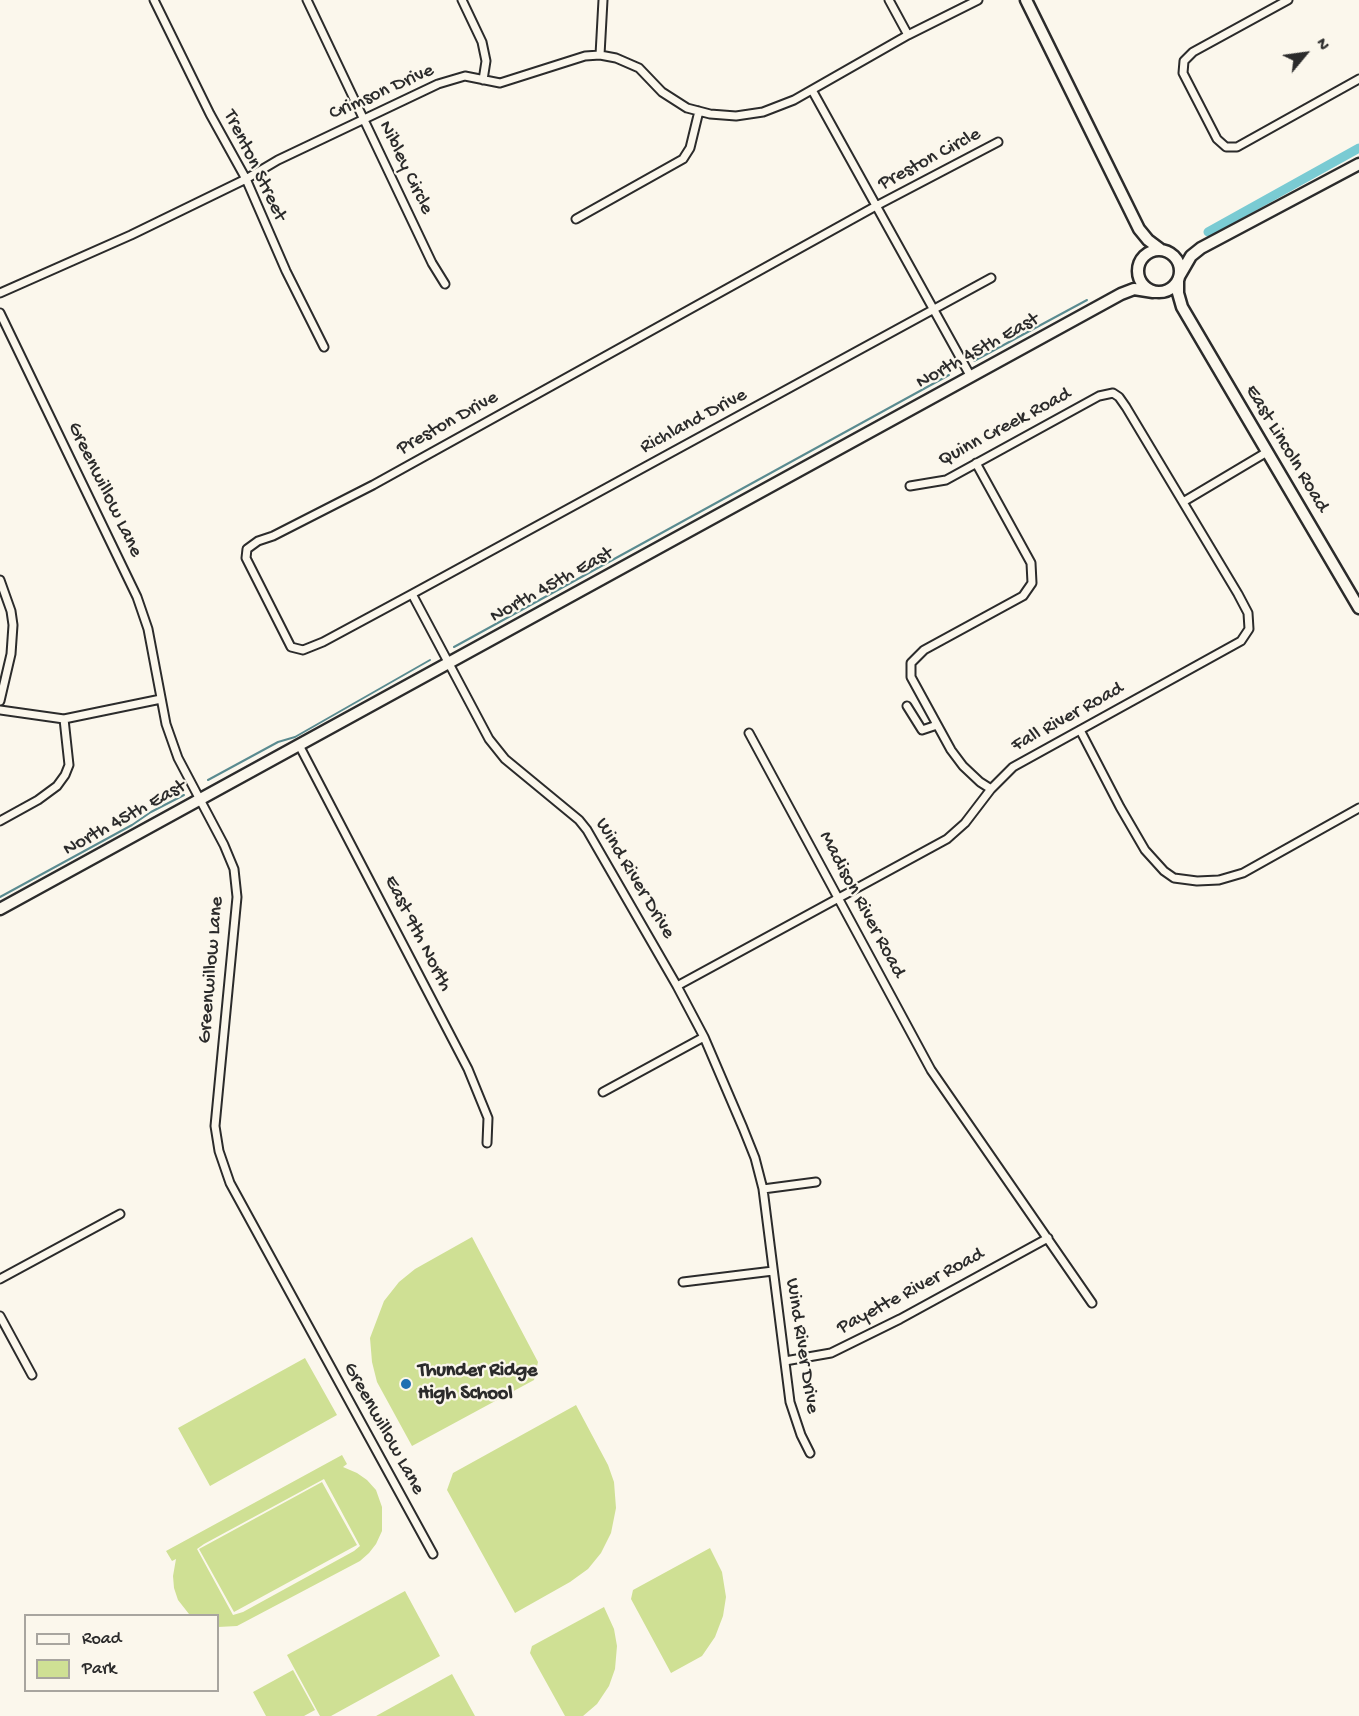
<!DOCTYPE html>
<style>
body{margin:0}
#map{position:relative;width:1359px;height:1716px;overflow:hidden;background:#fbf7ec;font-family:"Gochi Hand",sans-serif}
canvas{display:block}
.legend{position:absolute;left:24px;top:1614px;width:195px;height:78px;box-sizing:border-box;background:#fbf7ec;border:2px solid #a8a59f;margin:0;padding:8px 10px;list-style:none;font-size:18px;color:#2b2b2b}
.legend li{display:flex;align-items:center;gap:12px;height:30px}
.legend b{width:30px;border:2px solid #a8a59f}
.north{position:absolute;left:1275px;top:24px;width:60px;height:60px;-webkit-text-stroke:4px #fbf7ec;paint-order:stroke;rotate:61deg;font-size:16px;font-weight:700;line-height:24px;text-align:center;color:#2b2b2b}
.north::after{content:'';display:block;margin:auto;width:21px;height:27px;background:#2b2b2b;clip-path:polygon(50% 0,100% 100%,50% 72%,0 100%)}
</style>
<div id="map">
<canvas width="1359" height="1716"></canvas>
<ul class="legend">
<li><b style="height:8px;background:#fbf7ec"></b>Road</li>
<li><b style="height:16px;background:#cfe094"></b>Park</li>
</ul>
<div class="north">N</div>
</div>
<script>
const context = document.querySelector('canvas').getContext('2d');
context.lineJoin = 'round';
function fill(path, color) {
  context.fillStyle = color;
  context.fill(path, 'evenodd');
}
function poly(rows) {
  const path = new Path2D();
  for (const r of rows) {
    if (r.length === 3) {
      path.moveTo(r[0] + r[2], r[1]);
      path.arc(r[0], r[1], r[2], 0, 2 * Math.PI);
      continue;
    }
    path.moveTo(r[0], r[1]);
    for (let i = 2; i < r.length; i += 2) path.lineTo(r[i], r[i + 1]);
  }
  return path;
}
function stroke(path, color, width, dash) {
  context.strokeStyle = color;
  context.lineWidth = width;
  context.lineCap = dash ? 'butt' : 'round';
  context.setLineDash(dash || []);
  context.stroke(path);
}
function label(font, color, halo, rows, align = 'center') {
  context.font = font + ' "Gochi Hand",sans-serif';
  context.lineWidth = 4.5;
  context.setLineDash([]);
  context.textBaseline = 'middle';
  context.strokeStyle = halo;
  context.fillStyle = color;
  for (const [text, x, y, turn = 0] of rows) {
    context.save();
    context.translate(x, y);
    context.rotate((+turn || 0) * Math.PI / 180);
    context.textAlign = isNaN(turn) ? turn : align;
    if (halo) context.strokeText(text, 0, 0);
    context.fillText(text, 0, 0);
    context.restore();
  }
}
const green = poly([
 [472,1237,538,1362,534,1380,412,1446,377,1382,372,1362,370,1338,384,1301,399,1282,415,1269],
 [305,1358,337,1415,210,1486,178,1428],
 [576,1405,608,1465,614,1482,616,1508,611,1533,601,1553,588,1569,570,1582,515,1613,447,1490,453,1473],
 [342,1455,347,1464,343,1467,357,1473,367,1480,376,1490,382,1507,382,1531,376,1544,369,1553,360,1561,237,1626,218,1627,218,1616,189,1614,178,1600,174,1588,173,1576,176,1559,172,1561,166,1551],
 [324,1479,360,1546,354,1551,243,1612,233,1615,197,1549,204,1544],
 [322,1482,357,1545,234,1612,199,1549],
 [710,1548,722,1572,726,1597,723,1616,715,1637,702,1656,671,1673,631,1599,633,1590],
 [405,1591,440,1656,331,1716,320,1716,287,1655],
 [604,1607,614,1629,617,1646,615,1669,609,1686,597,1704,583,1716,565,1716,530,1653,532,1646],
 [293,1670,315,1710,304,1716,266,1716,253,1692],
 [452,1674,475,1716,376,1716]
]);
const stream = poly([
 [974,361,1087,300],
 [454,647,949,375],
 [208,780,278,742,295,737,430,660],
 [0,897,132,825,151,812,184,795]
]);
const canal = poly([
 [1208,232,1359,148]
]);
const street = poly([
 [154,0,210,114,246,179,286,271,324,347],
 [307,0,432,263,445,284],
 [462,0,482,42,486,61,483,80],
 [889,0,908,35],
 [1288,0,1193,52,1184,61,1183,73,1217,139,1226,147,1237,147,1359,79],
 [600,55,603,0],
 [812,90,971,377],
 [576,219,683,159,690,148,699,111],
 [991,278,412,594,323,642,303,650,291,647,246,558,247,549,258,541,273,536,373,485,876,206,998,142],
 [0,293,131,235,246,179,278,160,438,84,465,76,500,83,585,56,600,55,616,58,639,68,662,92,687,108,710,114,736,116,763,112,794,100,908,35,978,0],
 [0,313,137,597,148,629,166,724,178,758,224,845,234,869,237,897,215,1126,219,1151,230,1183,433,1554],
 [976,463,1031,563,1032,583,1023,596,924,650,911,663,911,677,951,750,963,766,980,782,991,789],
 [1183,502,1267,452],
 [0,580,11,611,13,625,11,654,0,701],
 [412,594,489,739,505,759,579,820,587,830,677,986,704,1037,743,1128,755,1158,763,1189,790,1402,801,1435,810,1453],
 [907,706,922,730,937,725],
 [0,710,64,719,161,699],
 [1080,730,1120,807,1145,850,1164,871,1174,878,1197,881,1219,880,1243,873,1359,808],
 [749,733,931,1070,1092,1303],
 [299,745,468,1069,488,1118,487,1143],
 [0,821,38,800,57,786,65,775,69,765,64,719],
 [677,986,947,839,965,823,991,789,1013,767,1241,641,1249,629,1248,613,1238,594,1126,407,1119,397,1113,393,1099,396,946,480,910,486],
 [603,1092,704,1037],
 [763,1189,816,1182],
 [0,1279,120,1214],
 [683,1282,773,1271],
 [0,1316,32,1375],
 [785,1361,831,1353,900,1319,1048,1238]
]);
const secondary = poly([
 [1026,0,1139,229,1148,240,1160,249],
 [1159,271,21],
 [1180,275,1191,256,1201,248,1359,164],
 [1178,281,1178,293,1182,307,1359,608],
 [0,909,1121,294,1134,289,1153,292]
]);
const markers = [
 [406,1384,6,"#1f6fb2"]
];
const streetNames = [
 ["Crimson Drive",382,93,-24],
 ["Preston Circle",930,160,-28],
 ["Trenton Street",254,166,64],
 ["Nibley Circle",405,168,64],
 ["North 45th East",978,352,-29],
 ["Richland Drive",694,422,-28],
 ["Preston Drive",448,424,-29],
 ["Quinn Creek Road",1005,428,-28],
 ["East Lincoln Road",1286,449,59],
 ["Greenwillow Lane",104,490,64],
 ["North 45th East",552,586,-29],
 ["Fall River Road",1068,718,-29],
 ["North 45th East",125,819,-29],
 ["Wind River Drive",634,879,59],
 ["Madison River Road",861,905,62],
 ["East 9th North",417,934,63],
 ["Greenwillow Lane",212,970,-85],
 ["Payette River Road",911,1292,-28],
 ["Wind River Drive",801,1346,81],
 ["Greenwillow Lane",383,1429,61]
];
const poiNames = [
 ["Thunder Ridge",418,1372],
 ["High School",418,1395]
];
fill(green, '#cfe094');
stroke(stream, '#5a8b90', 2);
stroke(canal, '#7acbd3', 9);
stroke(street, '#2b2b2b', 11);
stroke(secondary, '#2b2b2b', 15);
stroke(street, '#fbf7ec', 7);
stroke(secondary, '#fbf7ec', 10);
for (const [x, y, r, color] of markers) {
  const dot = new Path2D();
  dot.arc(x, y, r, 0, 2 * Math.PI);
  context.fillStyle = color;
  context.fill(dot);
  stroke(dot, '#fbf7ec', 2);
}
label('20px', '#2b2b2b', '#fbf7ec', streetNames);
label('bold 20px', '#2b2b2b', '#fbf7ec', poiNames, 'left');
</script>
